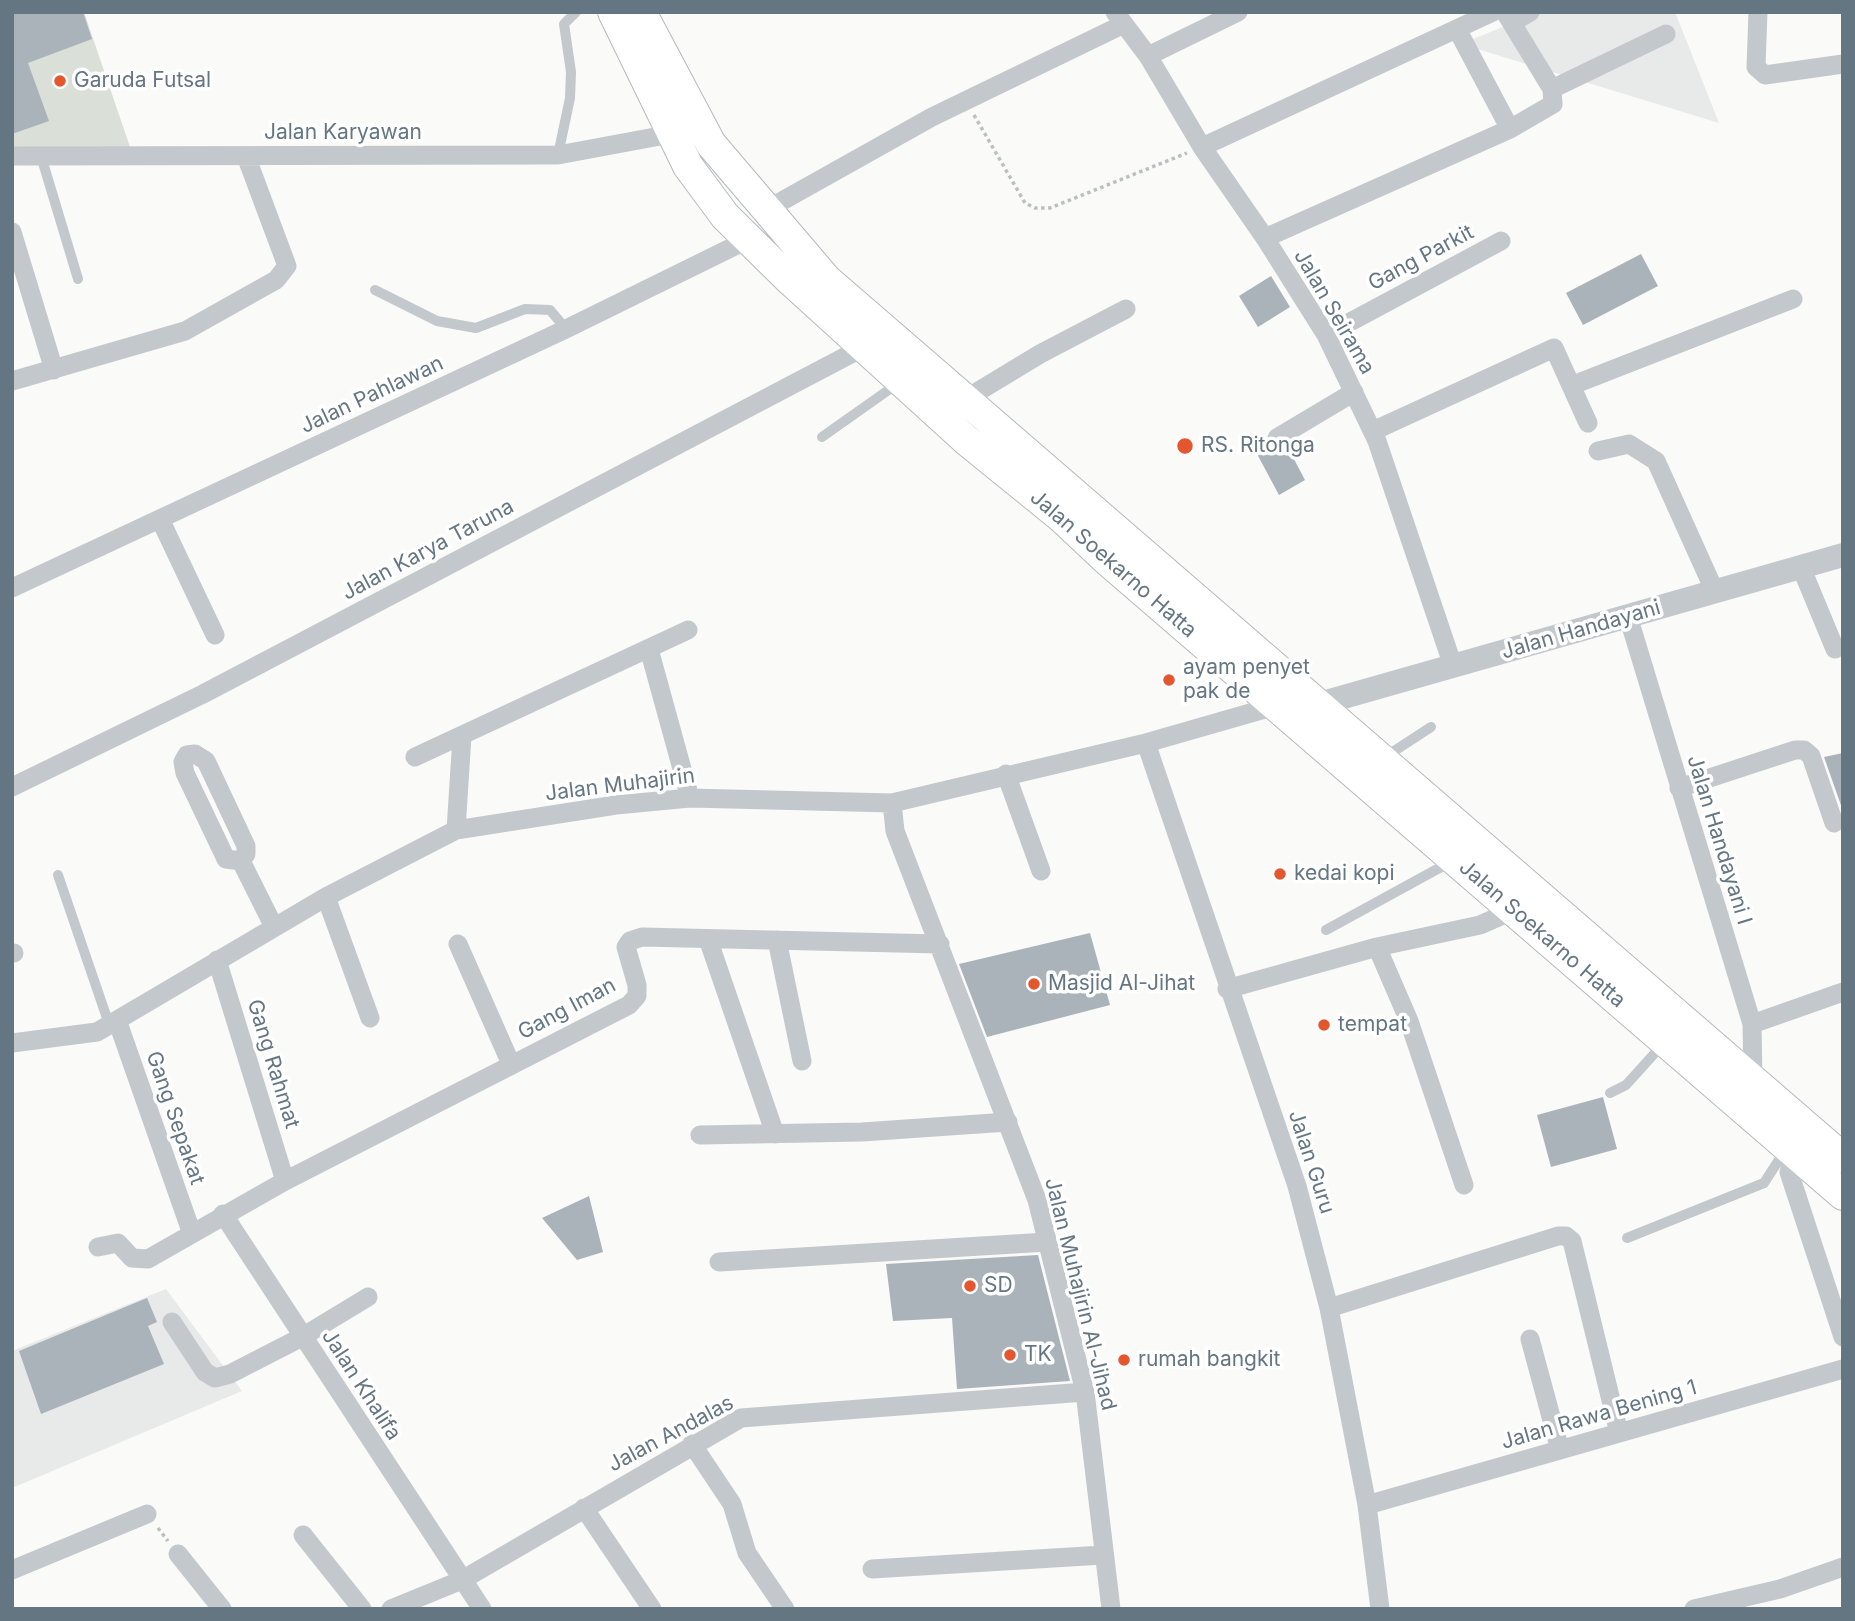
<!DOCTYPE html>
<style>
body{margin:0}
#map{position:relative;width:1855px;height:1621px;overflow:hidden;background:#fafaf8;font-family:Inter,sans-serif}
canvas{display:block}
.frame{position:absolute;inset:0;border:14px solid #657683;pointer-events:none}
</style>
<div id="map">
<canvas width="1855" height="1621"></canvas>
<div class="frame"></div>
</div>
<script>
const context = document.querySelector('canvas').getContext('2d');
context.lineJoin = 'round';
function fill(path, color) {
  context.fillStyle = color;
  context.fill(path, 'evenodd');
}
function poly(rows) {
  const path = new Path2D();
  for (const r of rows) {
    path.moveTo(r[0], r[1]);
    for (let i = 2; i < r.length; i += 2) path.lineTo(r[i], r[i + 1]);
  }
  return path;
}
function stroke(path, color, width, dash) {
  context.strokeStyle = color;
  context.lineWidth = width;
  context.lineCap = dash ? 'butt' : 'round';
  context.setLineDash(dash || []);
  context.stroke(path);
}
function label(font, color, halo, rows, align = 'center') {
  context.font = font + ' Inter,sans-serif';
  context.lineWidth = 7;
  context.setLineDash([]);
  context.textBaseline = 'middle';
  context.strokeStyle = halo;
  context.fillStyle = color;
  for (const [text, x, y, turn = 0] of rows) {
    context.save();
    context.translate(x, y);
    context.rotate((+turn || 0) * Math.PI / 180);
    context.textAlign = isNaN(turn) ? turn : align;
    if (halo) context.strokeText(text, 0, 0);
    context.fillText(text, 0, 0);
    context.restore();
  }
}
const built = poly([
 [1539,12,1675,12,1719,123,1461,44],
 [166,1289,242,1391,12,1488,12,1351]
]);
const green = poly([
 [12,12,84,12,131,150,12,152]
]);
const building = poly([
 [12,12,83,12,92,39,28,63,49,121,12,134],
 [1641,254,1658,286,1583,325,1566,293],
 [1271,276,1290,307,1258,327,1239,296],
 [1287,446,1305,480,1279,495,1257,454,1269,447,1278,450],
 [1843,753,1843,811,1824,757],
 [1090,933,1110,1005,987,1037,959,964],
 [1603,1097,1617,1149,1551,1167,1537,1115],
 [589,1196,603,1252,577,1260,542,1218],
 [1038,1255,1070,1381,957,1389,952,1318,893,1321,886,1264],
 [147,1298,157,1322,148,1326,164,1364,41,1414,19,1351]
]);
const path = poly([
 [974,115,1025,203,1035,208,1050,208,1187,153],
 [158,1528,168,1541]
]);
const service = poly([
 [558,155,570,98,571,72,564,24,576,12],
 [41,156,78,279],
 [375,290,437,321,476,328,525,309,550,310,566,329],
 [822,437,897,384],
 [1385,757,1431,727],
 [58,875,109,1024],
 [1326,930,1452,861],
 [1610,1093,1626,1085,1664,1043],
 [1627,1238,1764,1183,1786,1149]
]);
const minor = poly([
 [1115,12,1148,56,1202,147,1265,238,1326,335,1377,441,1453,666],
 [1758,12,1756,67,1765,75,1843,64],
 [1513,22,1530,12],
 [1457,29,1510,129],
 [1148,56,1238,12],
 [1552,89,1666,34],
 [1202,147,1493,12],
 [12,156,558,155,671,134],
 [766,210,932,117,1124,24],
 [12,232,54,370],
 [1265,238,1510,129,1553,104,1552,89,1505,12],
 [1326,335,1501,241],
 [12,381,185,331,276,280,287,266,246,156],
 [1573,385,1793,299],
 [964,400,1040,354,1126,309],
 [1373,431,1554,348,1588,423],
 [1277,438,1354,392],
 [1598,451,1629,444,1656,461,1715,592],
 [160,519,215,635],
 [1801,567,1835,649],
 [12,588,566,329,749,239],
 [1628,616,1752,1024,1753,1080],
 [649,649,690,798],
 [1146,743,1297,1186,1329,1308,1367,1505,1380,1609],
 [195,754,206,761,246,846,246,854,241,861,226,859,185,773,183,762,187,755,195,754],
 [415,757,688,630],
 [1006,774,1041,871],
 [12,787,203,694,862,348],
 [1679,788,1795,750,1804,750,1811,756,1834,823],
 [892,803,895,831,1037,1200,1085,1392,1111,1609],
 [456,830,462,736],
 [241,861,274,927],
 [326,897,370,1018],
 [708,939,775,1134],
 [777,940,802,1061],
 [458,944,511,1064],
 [1377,947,1409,1021,1464,1185],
 [12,953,14,953],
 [217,960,285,1181],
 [1227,989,1377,947,1480,925,1514,910],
 [117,1020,191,1231],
 [1752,1024,1843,992],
 [12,1043,97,1032,326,897,456,830,616,805,690,798,892,803,1146,743,1275,706],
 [700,1135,862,1132,1008,1122],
 [1794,1154,1789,1172,1843,1337],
 [223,1214,482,1609],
 [98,1247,118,1243,132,1258,148,1259,285,1181,629,1005,637,996,637,985,626,947,630,941,642,937,940,944],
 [719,1262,1047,1242],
 [1329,1308,1558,1236,1566,1236,1572,1241,1619,1433],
 [172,1322,205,1372,215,1378,230,1374,302,1337,368,1297],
 [1530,1339,1560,1450],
 [692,1444,732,1504,747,1553,785,1609],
 [1367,1505,1843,1369],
 [584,1508,652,1609],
 [303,1535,362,1609],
 [178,1554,222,1609],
 [872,1569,1103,1555],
 [12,1570,147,1514],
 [391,1609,462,1580,741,1418,1085,1392],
 [1694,1609,1780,1589,1843,1567]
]);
const tertiary = poly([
 [1319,704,1843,555]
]);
const primary = poly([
 [613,12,688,166,725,216,791,281,966,440,1061,517,1110,563,1843,1195],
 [641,12,711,144,826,279,1843,1158]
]);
const markers = [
 [60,81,7,"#e4572e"],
 [1185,446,9,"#e4572e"],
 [1169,680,7,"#e4572e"],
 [1280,874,7,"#e4572e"],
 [1034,984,7,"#e4572e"],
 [1324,1025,7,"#e4572e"],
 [970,1286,7,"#e4572e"],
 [1010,1355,7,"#e4572e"],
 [1124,1360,7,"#e4572e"]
];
const poiNames = [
 ["Garuda Futsal",74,81],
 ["RS. Ritonga",1201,446],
 ["ayam penyet",1183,668],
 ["pak de",1183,692],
 ["kedai kopi",1294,874],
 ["Masjid Al-Jihat",1048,984],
 ["tempat",1338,1025],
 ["SD",984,1286],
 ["TK",1024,1355],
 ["rumah bangkit",1138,1360]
];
const streetNames = [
 ["Jalan Karyawan",343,133],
 ["Gang Parkit",1421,258,-28],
 ["Jalan Seirama",1334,312,60],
 ["Jalan Pahlawan",372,395,-25],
 ["Jalan Karya Taruna",428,550,-28],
 ["Jalan Soekarno Hatta",1113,564,41],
 ["Jalan Handayani",1581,630,-16],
 ["Jalan Muhajirin",620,785,-7],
 ["Jalan Handayani I",1719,840,73],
 ["Jalan Soekarno Hatta",1542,934,41],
 ["Gang Iman",567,1009,-28],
 ["Gang Rahmat",273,1064,73],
 ["Gang Sepakat",175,1118,71],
 ["Jalan Guru",1311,1162,72],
 ["Jalan Muhajirin Al-Jihad",1080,1294,76],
 ["Jalan Khalifa",361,1385,57],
 ["Jalan Rawa Bening 1",1599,1415,-16],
 ["Jalan Andalas",671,1434,-28]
];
fill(built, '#e8e9e9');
fill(green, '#dadfd7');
fill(building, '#aab3b9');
stroke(primary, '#b5babe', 32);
stroke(path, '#bbbfc2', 3.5, [3.5, 3.5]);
stroke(service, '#c3c8cc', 10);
stroke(minor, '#c3c8cc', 19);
stroke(tertiary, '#c3c8cc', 24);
stroke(primary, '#fff', 30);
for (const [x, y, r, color] of markers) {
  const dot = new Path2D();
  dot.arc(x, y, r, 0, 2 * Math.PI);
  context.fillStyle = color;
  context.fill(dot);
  stroke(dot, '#fff', 2.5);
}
label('21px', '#657683', '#fff', poiNames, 'left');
label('21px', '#657683', '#fff', streetNames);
</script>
